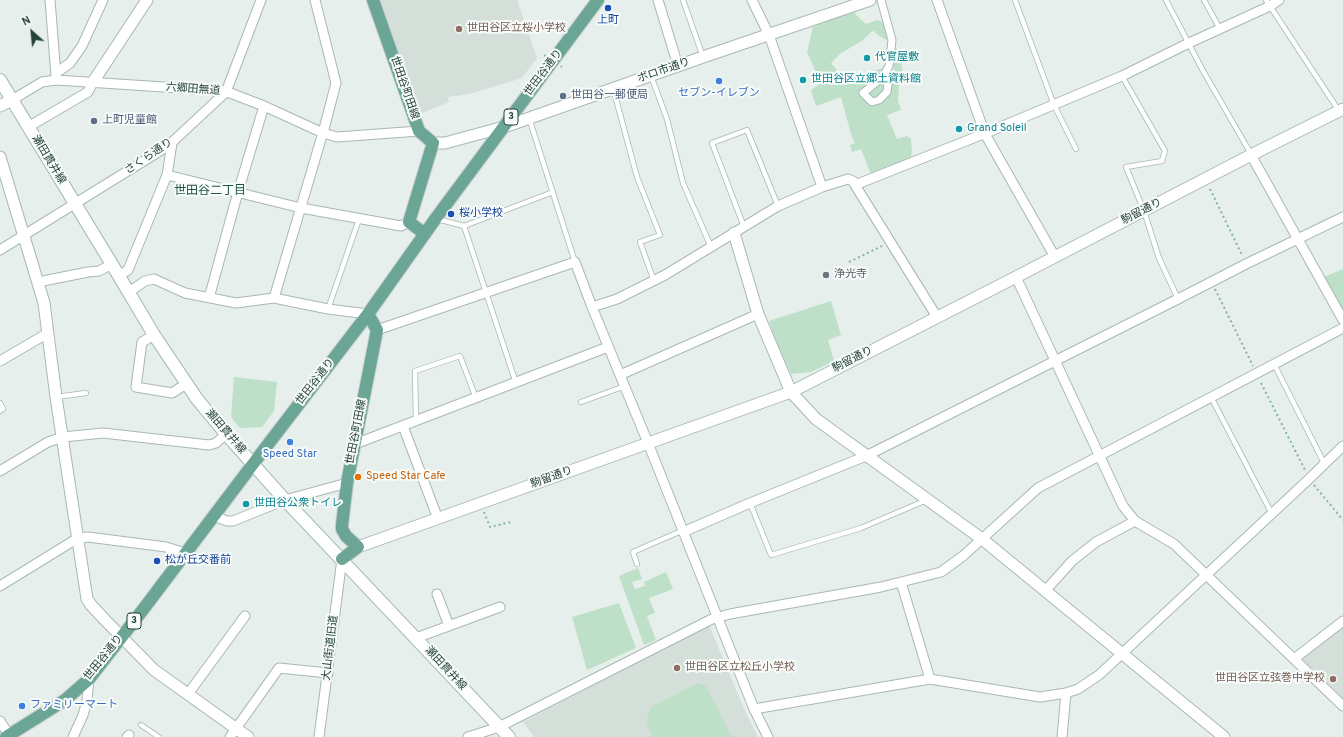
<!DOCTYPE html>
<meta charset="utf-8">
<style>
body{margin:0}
#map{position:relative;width:1343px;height:737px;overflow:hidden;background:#e6efeb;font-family:Overpass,sans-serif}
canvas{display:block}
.north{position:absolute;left:12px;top:12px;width:40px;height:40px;-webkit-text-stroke:3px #f7fbf9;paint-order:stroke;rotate:333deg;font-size:11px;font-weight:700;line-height:16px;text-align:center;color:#24423a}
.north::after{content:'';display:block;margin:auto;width:14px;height:18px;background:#24423a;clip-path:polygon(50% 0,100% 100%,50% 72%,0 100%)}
</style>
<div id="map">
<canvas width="1343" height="737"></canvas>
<div class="north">N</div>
</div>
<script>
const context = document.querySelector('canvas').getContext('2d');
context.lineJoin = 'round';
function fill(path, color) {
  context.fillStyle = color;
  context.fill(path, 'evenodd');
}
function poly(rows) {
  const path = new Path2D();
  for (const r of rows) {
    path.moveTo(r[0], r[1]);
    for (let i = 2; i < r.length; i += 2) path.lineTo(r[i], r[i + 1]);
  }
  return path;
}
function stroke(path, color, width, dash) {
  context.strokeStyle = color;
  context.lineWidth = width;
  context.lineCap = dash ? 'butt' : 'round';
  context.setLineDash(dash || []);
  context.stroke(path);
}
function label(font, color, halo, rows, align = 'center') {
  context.font = font + ' Overpass,"Noto Sans JP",sans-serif';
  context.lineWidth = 4;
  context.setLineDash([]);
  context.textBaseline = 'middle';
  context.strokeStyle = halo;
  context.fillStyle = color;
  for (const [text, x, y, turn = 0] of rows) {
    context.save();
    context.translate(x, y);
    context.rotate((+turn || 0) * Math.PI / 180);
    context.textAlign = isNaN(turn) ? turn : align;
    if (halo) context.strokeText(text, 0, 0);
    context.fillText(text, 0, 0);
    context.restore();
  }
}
const built = poly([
 [380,0,517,0,537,58,522,78,470,94,448,97,449,102,420,114],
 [709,625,745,711,758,737,534,737,523,722],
 [1343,627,1343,699,1302,659]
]);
const green = poly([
 [855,12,856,15,866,24,877,20,883,22,888,31,889,37,886,40,878,35,874,31,871,32,863,40,840,54,831,63,836,69,839,81,843,83,851,80,857,75,884,68,886,69,879,76,874,79,868,90,882,83,884,84,885,87,884,92,880,96,871,99,871,104,874,106,883,101,889,94,892,82,896,80,898,76,892,66,894,62,893,51,894,46,898,50,901,58,903,77,899,85,898,100,901,110,887,115,897,139,907,136,911,139,912,152,910,161,872,177,861,149,852,152,850,145,855,143,851,134,841,97,816,106,811,90,821,83,807,52,813,27,845,14],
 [1343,269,1343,313,1324,277],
 [831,301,841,335,828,340,834,361,811,372,791,374,777,344,769,321],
 [234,377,277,382,274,411,262,427,240,428,231,417],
 [638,568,642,579,632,582,635,589,645,586,644,582,666,572,673,589,649,598,655,613,647,616,656,640,644,645,619,576],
 [619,603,636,648,587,670,572,617],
 [698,683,706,686,732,737,653,737,646,723,651,707]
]);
const path = poly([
 [1210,189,1242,255],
 [849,262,882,246],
 [1215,289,1253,366],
 [1261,383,1305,470],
 [1314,485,1343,520],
 [484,512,490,527,511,522]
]);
const service = poly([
 [683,0,703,57],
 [1015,0,1054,105,1076,149],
 [1166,0,1202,69,1251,154],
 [1204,0,1220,29],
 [1266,0,1339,111],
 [651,76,667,119,683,183,711,247],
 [1122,76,1165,151,1162,161,1126,167,1144,211,1159,258,1178,299],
 [613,88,637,177,660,235,640,242,654,281],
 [529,118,575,262],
 [437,219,464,226,553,192],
 [464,226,516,383],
 [744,227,712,143,747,130,778,206],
 [328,309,359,219],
 [1274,364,1324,463],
 [56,397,86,393],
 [1211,397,1272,514],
 [581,402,625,386],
 [0,403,3,409,0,411],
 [416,421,415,371,460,356,476,398],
 [750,503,771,555,861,528,922,502,925,498],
 [637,564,633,552,679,532,683,532],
 [141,725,159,737]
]);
const pedestrian = poly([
 [881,0,892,40,889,66,883,77,863,93,872,102,879,100,887,92,888,85,883,77]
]);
const minor = poly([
 [50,0,56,76],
 [658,0,678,66],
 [752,0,769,35,822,187],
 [937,0,985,134,1055,257],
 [56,73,70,63,82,46,103,0],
 [12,100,42,82,56,80,225,91,264,106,323,133,337,137,419,131],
 [28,127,88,92,93,82],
 [1251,155,1343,320],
 [167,175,301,208,401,226,409,222],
 [855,185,937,317],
 [0,250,168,146,226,92,261,0],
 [119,276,128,270,167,175,172,143],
 [1016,277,1123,506,1135,521,1174,544,1343,706],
 [38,282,88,272,99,271,112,264],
 [129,292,145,281,154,279,185,293,236,303,274,298,328,309,368,314],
 [209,298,238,192,264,106],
 [274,298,324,129,336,83,315,0],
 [592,307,617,299,665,275,778,206,822,187,848,179,853,181,855,185,991,131,1122,76,1189,43,1270,6,1279,0],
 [377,330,575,262,592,307,648,443,754,709,768,737],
 [154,335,142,342,136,387,172,393,186,384],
 [0,361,48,333],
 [620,375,758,314],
 [403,426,438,519],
 [355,444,608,347],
 [0,471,48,442,63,437,103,433,209,445,216,443,226,434],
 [214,516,227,521,233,521,285,500,347,483],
 [683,532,750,503,866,456,1178,299,1246,264,1343,217],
 [901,582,930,679],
 [0,586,78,538,88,537,166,547,185,553],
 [1046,590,1072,561,1096,542,1135,521],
 [437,594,449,626],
 [416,638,500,607],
 [1294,659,1343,621],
 [188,694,245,616],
 [754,709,930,679,1040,697,1066,693,1078,689,1099,675,1309,479,1343,446],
 [0,721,9,735],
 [73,737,83,715,87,701,89,679],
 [127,737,129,735],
 [230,737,279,668,328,673],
 [319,737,342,559],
 [468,737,499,727,712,619,730,614,881,587,941,572,963,556,1038,488,1343,328],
 [1062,737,1066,693]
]);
const tertiary = poly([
 [93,82,147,0],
 [0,106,12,100],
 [433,143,445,143,504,127,703,57,870,0],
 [0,157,44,303,56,397,87,599,91,605,105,620,154,670,248,737],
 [734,233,758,314,791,392,816,419,982,539,1224,737],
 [358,547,791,392,1016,277,1251,155,1343,109]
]);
const secondary = poly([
 [0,80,119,276,154,335,197,399,226,434,285,500,509,737]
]);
const primary = poly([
 [373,0,419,131,433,143,409,222,425,234],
 [342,559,358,547,346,536,342,529,342,525,347,483,377,330,368,314],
 [6,737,65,700,89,679,145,607,253,464,368,314,436,218,598,0]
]);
const pathBridge = poly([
 [544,55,562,67]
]);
const markers = [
 [608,8,4,"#1a4fb4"],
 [459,29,4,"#8d6e63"],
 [867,58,4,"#0f9aa8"],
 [803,80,4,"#0f9aa8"],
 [719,81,4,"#3f7fe0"],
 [563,96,4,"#5c6f8a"],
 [94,121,4,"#5c6f8a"],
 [959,129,4,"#0f9aa8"],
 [451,214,4,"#1a4fb4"],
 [826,275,4,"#6b7280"],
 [290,442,4,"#3f7fe0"],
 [358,477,4,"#e8710a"],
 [246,504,4,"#0f9aa8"],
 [157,561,4,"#1a4fb4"],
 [677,668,4,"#8d6e63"],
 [1333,679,4,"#8d6e63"],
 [22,706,4,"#3f7fe0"]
];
const shields = [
 [511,117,14],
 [134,621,14]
];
const shieldNames = [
 ["3",511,117],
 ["3",134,621]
];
const transitNames = [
 ["上町",608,21,"center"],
 ["桜小学校",459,214],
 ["松が丘交番前",165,561]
];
const educationNames = [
 ["世田谷区立桜小学校",467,29],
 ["世田谷区立松丘小学校",685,668],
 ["世田谷区立弦巻中学校",1325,679,"right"]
];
const cultureNames = [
 ["代官屋敷",875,58],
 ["世田谷区立郷土資料館",811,80],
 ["Grand Soleil",967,129],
 ["世田谷公衆トイレ",254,504]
];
const streetNames = [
 ["ボロ市通り",664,71,-19],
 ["世田谷通り",544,73,-53],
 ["世田谷町田線",404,88,71],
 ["六郷田無道",193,90,4],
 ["さくら通り",149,157,-34],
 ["瀬田貫井線",48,160,59],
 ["駒留通り",1142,212,-27],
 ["駒留通り",853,360,-27],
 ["世田谷通り",316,382,-52],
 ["瀬田貫井線",225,432,49],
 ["世田谷町田線",357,432,-79],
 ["駒留通り",552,478,-20],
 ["大山街道旧道",331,648,-83],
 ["世田谷通り",104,658,-51],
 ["瀬田貫井線",445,669,47]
];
const shopNames = [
 ["セブン-イレブン",719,94],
 ["Speed Star",290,455],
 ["ファミリーマート",30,706,"left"]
];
const serviceNames = [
 ["世田谷一郵便局",571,96],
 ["上町児童館",102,121]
];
const worshipNames = [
 ["浄光寺",834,275]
];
const foodNames = [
 ["Speed Star Cafe",366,477]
];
const neighbourhoodNames = [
 ["世田谷二丁目",210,192]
];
fill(built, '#d4dfda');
fill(green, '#bfe0c8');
stroke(service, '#a8b8b2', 6);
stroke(pedestrian, '#a8b8b2', 9);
stroke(minor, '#a8b8b2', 11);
stroke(tertiary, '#a8b8b2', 13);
stroke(secondary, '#a4bbb3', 14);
stroke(primary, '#c2cac8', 14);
stroke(path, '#86b3a5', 2, [2, 3]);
stroke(service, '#fff', 4.5);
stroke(pedestrian, '#fff', 7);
stroke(minor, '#fff', 9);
stroke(tertiary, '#fff', 11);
stroke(secondary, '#fff', 12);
stroke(primary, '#6aa596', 12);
stroke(pathBridge, '#86b3a5', 2, [2, 3]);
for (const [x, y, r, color] of markers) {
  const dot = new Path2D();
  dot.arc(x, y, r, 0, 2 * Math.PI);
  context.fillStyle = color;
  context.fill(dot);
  stroke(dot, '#f7fbf9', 1.5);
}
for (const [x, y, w] of shields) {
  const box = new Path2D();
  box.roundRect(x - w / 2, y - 8, w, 16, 3);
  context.fillStyle = '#f7fbf9';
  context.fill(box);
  stroke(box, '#24423a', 1);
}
label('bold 10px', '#24423a', null, shieldNames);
label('11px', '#164399', '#f7fbf9', transitNames, 'left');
label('11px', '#785e54', '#f7fbf9', educationNames, 'left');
label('11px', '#0d838f', '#f7fbf9', cultureNames, 'left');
label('11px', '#24423a', '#f7fbf9', streetNames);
label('11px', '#366cbe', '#f7fbf9', shopNames);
label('11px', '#4e5e75', '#f7fbf9', serviceNames, 'left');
label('11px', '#5b616d', '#f7fbf9', worshipNames, 'left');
label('11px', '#c56008', '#f7fbf9', foodNames, 'left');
label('12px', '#1f5548', '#f7fbf9', neighbourhoodNames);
</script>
